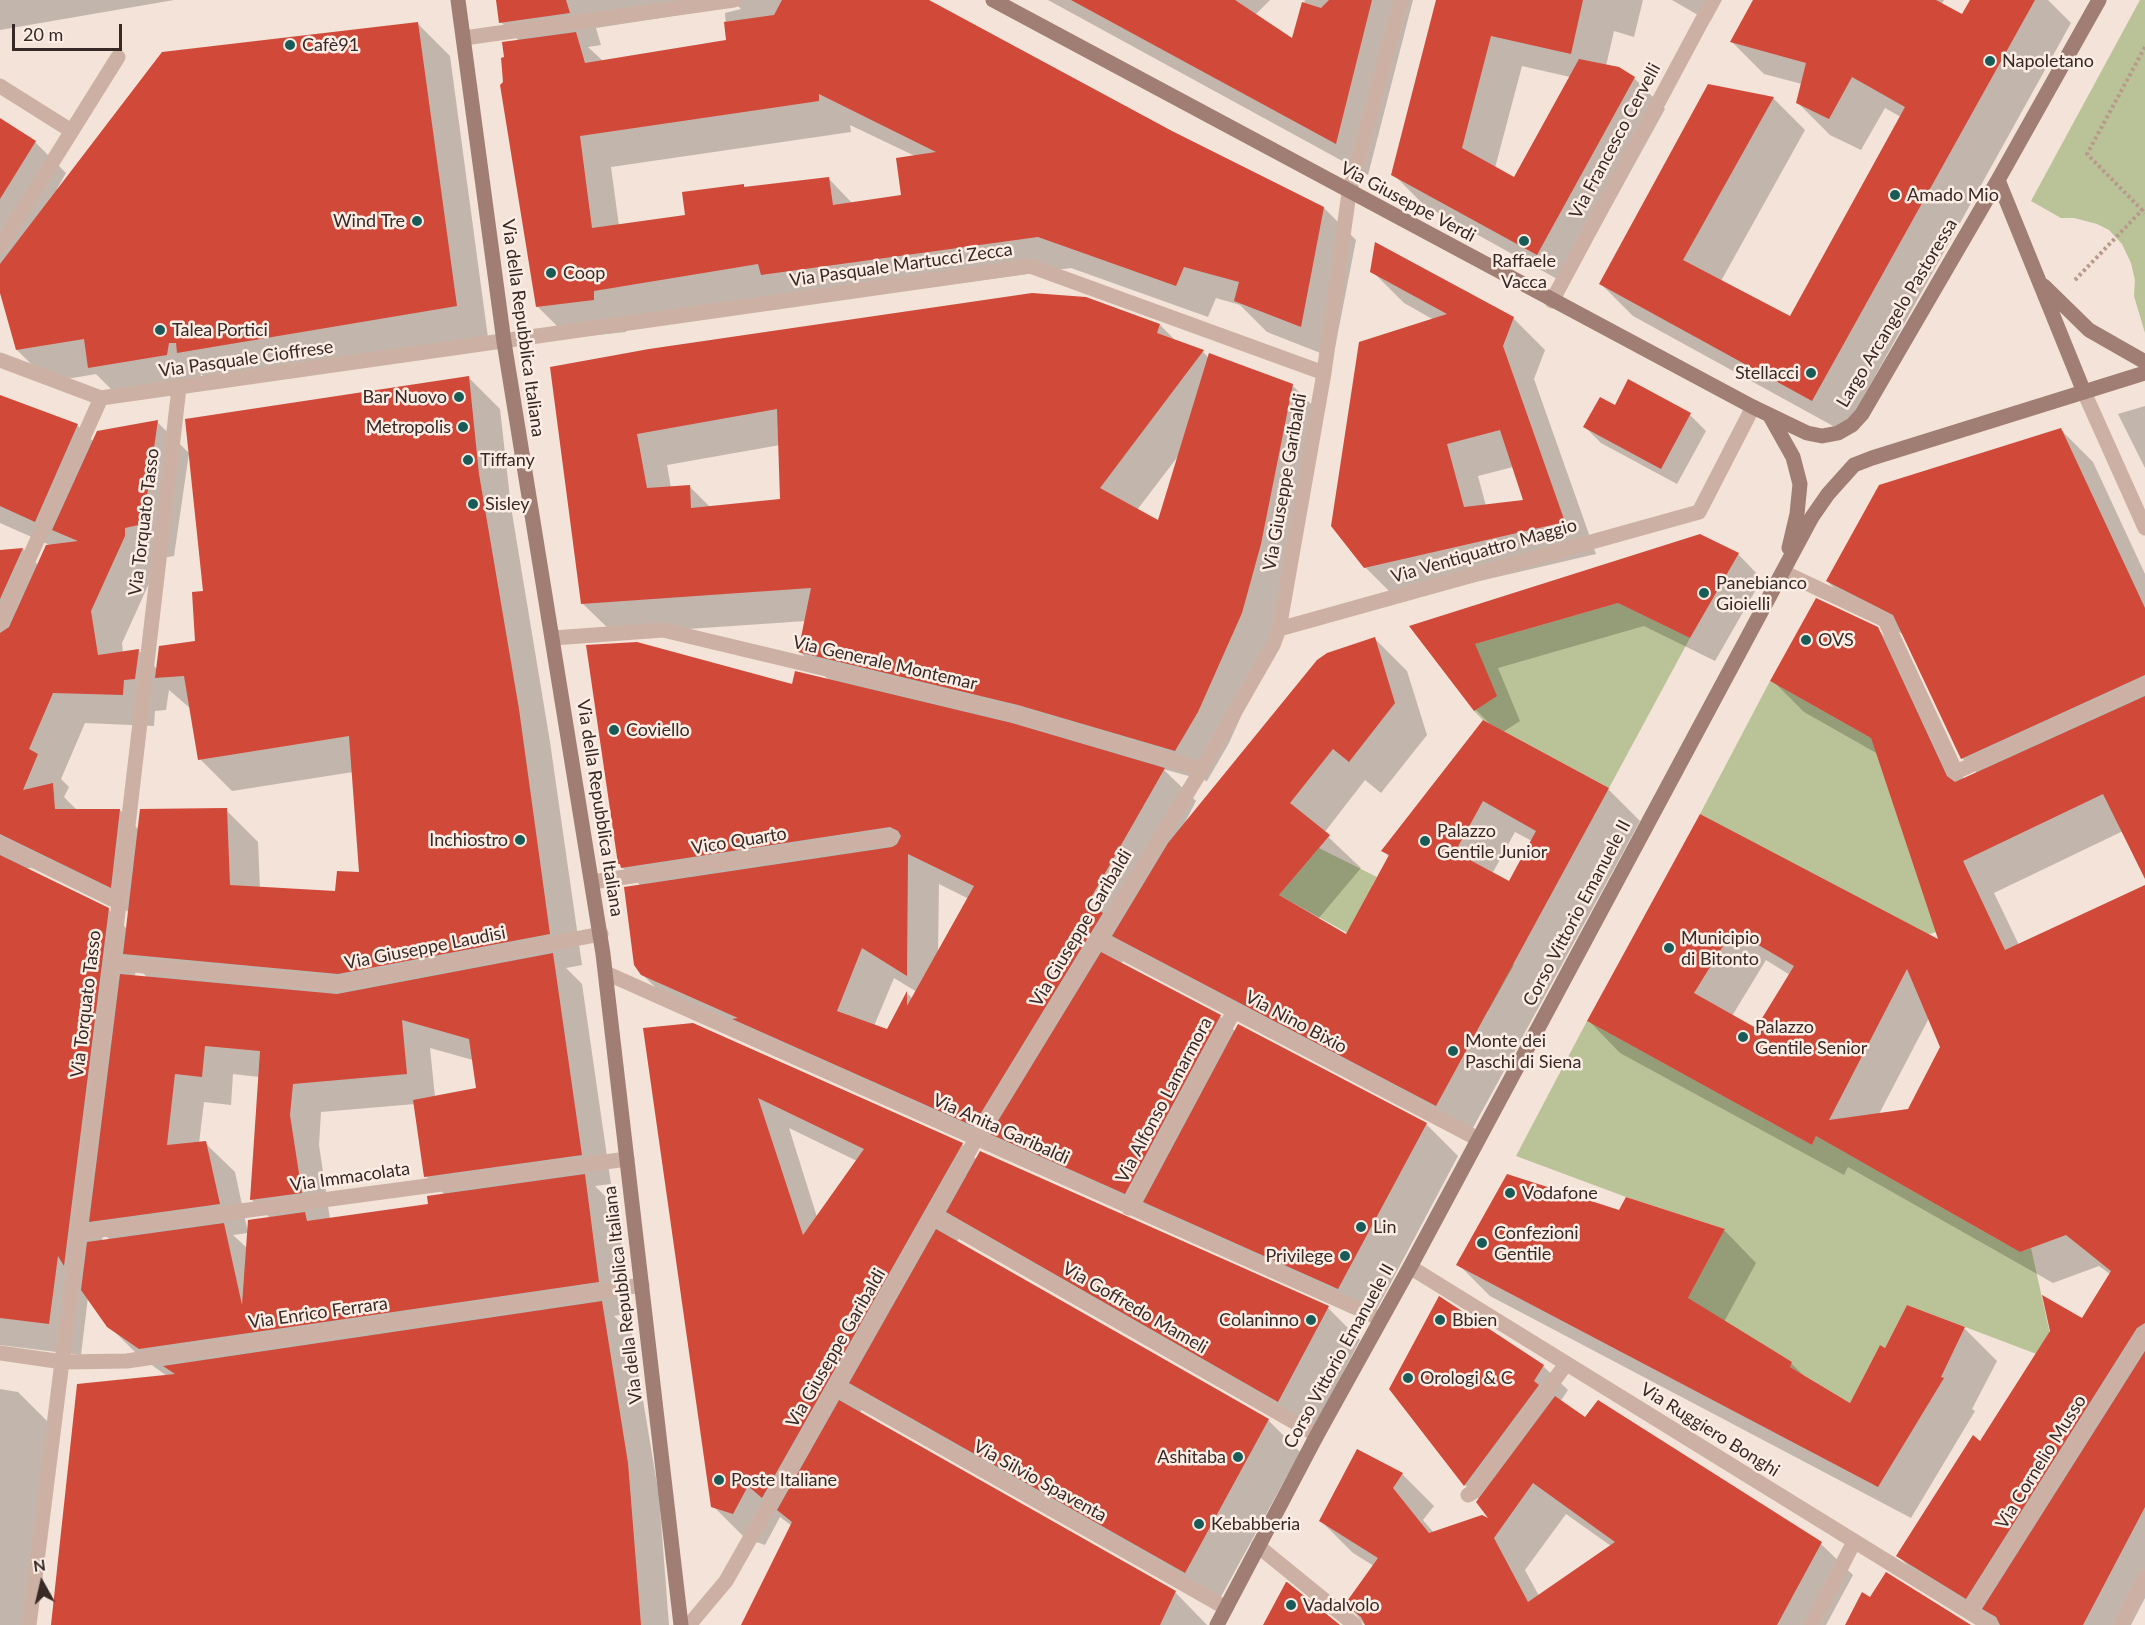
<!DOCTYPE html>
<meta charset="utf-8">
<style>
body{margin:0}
#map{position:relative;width:2145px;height:1625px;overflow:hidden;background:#f3e3d8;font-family:Lato,sans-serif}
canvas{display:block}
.north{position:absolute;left:12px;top:1553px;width:60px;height:60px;-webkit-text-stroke:4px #fbede4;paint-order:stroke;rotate:352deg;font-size:16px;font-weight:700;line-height:24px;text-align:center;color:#362926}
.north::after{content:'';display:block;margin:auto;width:21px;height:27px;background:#362926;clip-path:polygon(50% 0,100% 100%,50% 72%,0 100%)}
.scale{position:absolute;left:12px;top:24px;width:110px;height:27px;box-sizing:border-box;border:3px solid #362926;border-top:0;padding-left:8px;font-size:18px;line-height:21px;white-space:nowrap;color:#362926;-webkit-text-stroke:4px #fbede4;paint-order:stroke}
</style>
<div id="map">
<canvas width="2145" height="1625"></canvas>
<div class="north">N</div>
<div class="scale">20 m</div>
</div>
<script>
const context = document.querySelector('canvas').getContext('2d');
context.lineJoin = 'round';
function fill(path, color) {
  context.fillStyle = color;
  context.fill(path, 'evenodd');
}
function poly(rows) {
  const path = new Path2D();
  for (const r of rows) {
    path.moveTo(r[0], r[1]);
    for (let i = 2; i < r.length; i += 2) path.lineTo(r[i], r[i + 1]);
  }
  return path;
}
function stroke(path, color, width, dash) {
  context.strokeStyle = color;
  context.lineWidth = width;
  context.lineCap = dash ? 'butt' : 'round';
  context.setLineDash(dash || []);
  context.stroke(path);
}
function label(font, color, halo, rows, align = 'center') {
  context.font = font + ' Lato,sans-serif';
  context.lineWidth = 5;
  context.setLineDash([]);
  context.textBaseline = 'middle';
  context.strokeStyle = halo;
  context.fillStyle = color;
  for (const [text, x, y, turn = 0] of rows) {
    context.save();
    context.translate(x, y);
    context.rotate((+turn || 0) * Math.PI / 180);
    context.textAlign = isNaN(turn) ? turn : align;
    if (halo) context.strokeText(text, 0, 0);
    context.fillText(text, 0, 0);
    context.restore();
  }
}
const green = poly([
 [2140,0,2145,0,2145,333,2134,296,2135,280,2131,263,2122,244,2109,230,2097,224,2074,218,2061,218,2031,201],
 [1618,603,1690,638,1609,788,1483,720,1474,711,1475,644],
 [1770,681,1871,738,1936,932,1924,936,1700,814],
 [1319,848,1377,877,1372,886,1514,965,1488,1011,1279,895],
 [1587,1021,1812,1145,1816,1136,2020,1252,2031,1248,2054,1352,2047,1358,1907,1305,1885,1348,1880,1345,1850,1403,1790,1367,1792,1362,1686,1302,1725,1229,1626,1197,1516,1156]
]);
const shadow = poly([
 [0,0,174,0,0,30],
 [497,0,920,0,1172,132,1324,208,1356,240,1333,358,1267,332,1240,305,1216,298,1208,317,1071,268,794,306,625,323,626,332,569,338,537,306,504,82,520,42,501,22],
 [738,6,741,9,725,13,727,41,603,61,588,47,601,45,596,28],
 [850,125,915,156,903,197,853,204,829,179,747,189,743,185,687,217,619,226,611,167,851,132],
 [1048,0,1270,0,1255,15,1293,40,1305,0,1413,0,1368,175],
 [1438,0,1643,0,1634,37,1614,31,1606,66,1634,78,1665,109,1568,285,1424,205,1393,174],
 [1522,66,1570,77,1515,179,1495,168],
 [1672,0,1722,0,1710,22],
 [1755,0,1944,0,1941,5,1963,16,1972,0,2048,0,2071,23,1844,432,1633,316,1601,284,1773,98,1805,130,1721,281,1791,318,1901,117,1885,108,1861,150,1830,135,1798,103,1802,84,1764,74,1732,42],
 [418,24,450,56,488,338,211,385,201,374,199,387,122,400,96,374,49,382,17,350,0,288,0,120,35,142,66,173,57,189,59,190],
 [1372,271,1513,318,1545,350,1534,379,1596,554,1398,600,1365,567,1434,320,1404,303],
 [1513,467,1525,502,1486,506,1478,476],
 [1086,298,1160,325,1176,341,1203,352,1209,358,1292,385,1323,416,1273,645,1229,743,1207,781,1163,769,1196,801,1181,830,1375,639,1407,671,1427,735,1381,793,1365,780,1324,833,1361,868,1318,919,1346,936,1390,858,1383,850,1492,726,1476,710,1411,626,1738,554,1762,579,1715,661,1644,626,1498,668,1520,721,1503,732,1608,789,1640,821,1468,1137,1129,951,1121,964,1220,1016,1236,1032,1426,1124,1458,1156,1371,1320,674,1006,642,974,641,886,622,867,793,685,830,681,800,652,806,621,614,634,582,603,551,369],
 [780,445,781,500,710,507,690,487,671,488,667,465],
 [1179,455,1159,523,1137,510],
 [1515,832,1532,841,1509,883,1492,874],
 [939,884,969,899,938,953],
 [894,978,917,992,913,999,908,994,888,1031,874,1026],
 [468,377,500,409,511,507,550,742,582,965,566,968,582,984,611,1184,595,1186,617,1208,630,1313,614,1316,632,1334,659,1496,669,1625,52,1625,167,1376,138,1355,105,1322,88,1297,81,1355,0,1345,0,552,23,549,38,565,52,546,0,523,0,397,78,426,94,442,157,422,189,453,174,556,156,559,156,568,122,643,123,653,138,650,158,670,197,642,204,593],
 [169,690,191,709,200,759,232,791,353,772,360,874,337,893,260,889,258,842,226,810,139,830,120,810,78,811,64,797,69,787,61,779,85,723,154,726,155,711,166,710],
 [37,866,129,912,127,929,108,909,25,869],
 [136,966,148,978,135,976],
 [430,1048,473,1060,477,1089,435,1097],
 [233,1074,259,1077,251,1199,270,1218,248,1249,233,1235,248,1233,235,1172,205,1143,199,1143,204,1102,231,1105],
 [415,1104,426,1176,445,1195,430,1205,330,1219,319,1145,321,1112],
 [103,1233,110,1240,102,1241],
 [2145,406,2145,468,2118,414],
 [1615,407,1690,415,1706,431,1677,484,1601,443,1585,427],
 [2061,430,2093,462,2145,574,2145,876,2123,831,1994,893,2019,945,2145,887,2145,1598,2131,1625,1991,1625,1930,1587,1898,1556,1981,1443,2082,1320,2110,1274,2099,1266,2053,1283,1848,1167,1844,1175,1620,1053,1589,1021,1700,816,1941,942,1878,754,1804,712,1772,680,1877,629,1909,661,1964,779,1977,773,1962,758,1905,635,1859,613,1827,581],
 [1766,960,1790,975,1756,1030,1732,1016],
 [1929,1018,1941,1047,1909,1110,1879,1114],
 [645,1029,962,1144,977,1160,981,1153,1328,1308,1360,1340,1311,1433,964,1228,957,1242,1268,1420,1300,1452,1217,1604,867,1399,860,1413,1175,1592,1207,1625,742,1625,792,1526,780,1517,765,1545,745,1538,713,1506],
 [789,1128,857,1161,817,1217],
 [1626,1199,1725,1231,1756,1263,1724,1322,1791,1363,1808,1380,1851,1405,1885,1350,1908,1307,1965,1329,1997,1361,1972,1409,1975,1411,1911,1518,1490,1296,1458,1264,1619,1211],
 [1543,1366,1568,1390,1560,1402,1585,1419,1598,1402,1821,1544,1853,1575,1826,1625,1365,1625,1347,1604,1374,1566,1353,1553,1321,1521,1358,1451,1402,1474,1434,1506,1423,1520,1434,1533,1494,1522,1479,1499,1465,1485,1391,1389],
 [1566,1514,1611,1546,1539,1596,1525,1570],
 [0,1389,18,1392,50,1424,28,1625,0,1625]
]);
const building = poly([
 [496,0,566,0,570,13,499,23],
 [782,0,929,0,1172,131,1324,207,1301,327,1234,301,1239,282,1184,267,1176,286,1038,237,761,275,758,264,594,291,594,300,536,307,500,85,503,82,501,58,504,57,502,42,576,32,585,63,726,40,724,22,774,15],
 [819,94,936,152,896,158,901,195,833,205,829,177,744,187,744,184,682,192,685,215,592,228,580,136,819,101],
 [1071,0,1235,0,1292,38,1302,2,1321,8,1329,0,1372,0,1336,144],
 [1436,0,1583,0,1571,54,1491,36,1462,148,1514,177,1579,59,1619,67,1635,77,1537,255,1391,175],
 [1753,0,1936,0,1962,14,1970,0,2035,0,1812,401,1599,284,1708,84,1774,97,1683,260,1790,316,1905,107,1852,77,1829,119,1796,103,1806,63,1730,42],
 [418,22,457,306,177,353,176,343,169,343,167,355,88,368,84,339,16,350,0,293,0,264,162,52],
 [0,118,36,141,0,199],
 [1375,242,1514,317,1503,346,1565,522,1364,568,1331,526,1359,342,1447,314,1370,272],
 [1500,430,1523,500,1464,507,1447,444],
 [1032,293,1086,297,1160,324,1157,333,1204,350,1100,488,1158,520,1209,353,1293,384,1261,544,1242,613,1198,712,1175,751,1018,705,798,652,811,588,581,604,550,367,649,349],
 [777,409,780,499,691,508,690,485,647,488,637,434],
 [469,376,479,474,519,709,550,934,338,974,123,954,140,809,227,808,230,885,335,891,337,871,359,872,349,736,198,760,184,676,155,678,159,646,195,641,192,592,203,591,185,419],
 [1628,379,1691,413,1661,469,1583,427,1600,397,1615,405],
 [0,395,78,424,35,522,0,506],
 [158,420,143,524,125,528,125,536,91,611,98,655,139,649,135,679,124,680,123,695,53,693,29,749,38,754,23,790,53,783,55,809,120,809,111,888,0,834,0,633,9,627,46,545,78,541,52,530,97,431],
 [2061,428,2145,608,2145,675,1961,759,1893,615,1826,581,1879,485],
 [1700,534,1739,553,1690,638,1618,603,1475,644,1497,696,1474,711,1409,626],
 [23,548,0,599,0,550],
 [1816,598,1878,627,1947,776,1955,782,2145,696,2145,879,2103,794,1963,861,2005,950,2145,885,2145,1323,2137,1328,1966,1599,1896,1556,1973,1435,1980,1441,2050,1331,2042,1295,2082,1318,2111,1271,2066,1235,2020,1252,1816,1136,1812,1145,1587,1021,1700,814,1938,939,1871,738,1770,681],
 [1733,930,1794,966,1756,1028,1694,993],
 [1907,969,1940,1047,1908,1109,1829,1120],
 [1375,637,1395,703,1349,762,1333,749,1290,803,1330,835,1279,895,1346,934,1389,855,1381,851,1483,720,1609,788,1436,1106,1112,936,1168,843,1317,660,1327,653],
 [1483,801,1536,831,1509,881,1455,852],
 [637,642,792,684,795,671,1012,723,1165,768,1088,903,1103,913,973,1126,732,1019,738,1018,641,975,634,965,624,887,892,847,897,844,901,836,898,831,890,827,621,868,620,864,618,864,586,645],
 [908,854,974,886,907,1006,907,991,887,1029,837,1011,862,948,907,976],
 [0,855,109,908,64,1266,58,1256,49,1324,0,1318],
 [1101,952,1221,1015,1125,1194,990,1134],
 [553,953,582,1155,424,1177,413,1100,476,1088,469,1039,402,1020,407,1074,293,1084,290,1115,302,1193,250,1200,260,1051,205,1046,202,1077,175,1074,167,1145,206,1141,220,1204,89,1222,120,974,337,994],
 [693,1023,963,1143,762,1498,748,1486,733,1514,711,1507,643,1028],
 [758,1098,864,1149,803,1235],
 [1238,1024,1427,1123,1338,1289,1143,1202],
 [980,1151,1329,1306,1278,1402,946,1212],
 [585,1174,599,1282,139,1349,107,1327,81,1290,87,1242,224,1223,242,1305,248,1220,305,1212,307,1221,428,1204,427,1196],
 [1507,1174,1619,1210,1626,1197,1725,1229,1688,1298,1792,1362,1790,1367,1850,1403,1880,1345,1885,1348,1907,1305,1965,1327,1941,1377,1944,1378,1878,1487,1456,1265],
 [936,1229,1269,1419,1185,1573,849,1383],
 [1439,1296,1544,1365,1534,1381,1539,1385,1464,1486,1389,1389],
 [602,1301,628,1463,641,1625,51,1625,77,1384,175,1374,163,1366],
 [2145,1351,2145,1507,2083,1625,2000,1625,1996,1617,1982,1609],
 [1555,1396,1585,1417,1598,1400,1822,1542,1777,1625,1365,1625,1361,1617,1345,1604,1378,1558,1319,1521,1357,1449,1403,1473,1393,1488,1429,1533,1482,1515,1488,1518,1476,1502],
 [1533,1483,1615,1542,1528,1602,1494,1538],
 [839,1400,1176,1591,1160,1625,741,1625,792,1522,777,1510],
 [1886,1572,1971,1625,1845,1625,1862,1592,1870,1597],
 [1286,1582,1287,1582,1340,1625,1263,1625]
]);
const path = poly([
 [2145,47,2087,154,2145,213],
 [2075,280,2145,207]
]);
const street = poly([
 [464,38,734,0],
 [0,86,70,130],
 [0,246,118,57],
 [1552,301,1713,0],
 [0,360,101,398,1030,266,1324,373],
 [2084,392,2145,528],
 [1783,572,1885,620,1956,772,2145,685],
 [0,623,101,398],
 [1279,629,1699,512,1753,407],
 [553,638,663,630,1015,714,1202,769],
 [0,844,118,902],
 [592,882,891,837],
 [1097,939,1478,1139],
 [112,963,338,984,601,934],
 [606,973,1381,1319],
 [1129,1208,1234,1011],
 [934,1216,1317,1435],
 [78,1233,627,1159],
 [1410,1267,1990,1625],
 [0,1353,63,1362,127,1361,642,1285],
 [836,1387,1226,1608],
 [1468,1495,1473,1492,1566,1364],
 [1258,1546,1355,1625],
 [1969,1612,2145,1333],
 [29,1625,112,963,179,388],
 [689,1625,726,1581,976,1139,1202,769,1273,645,1279,629,1324,373,1349,193,1401,0],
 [1811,1625,1854,1542],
 [2120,1625,2145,1577]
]);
const secondary = poly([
 [458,0,504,342,603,954,681,1625],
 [993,0,1753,407,1807,433,1822,436,1838,433,1852,425,1862,414,1998,180,2099,0],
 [1998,180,2084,392],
 [2044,286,2089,330,2145,362],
 [1770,416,1793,457,1800,484,1797,514,1789,548],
 [1217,1625,1317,1435,1410,1267,1812,517,1828,494,1854,465,1872,458,2145,373]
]);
const markers = [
 [290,45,6,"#185b57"],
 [1990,61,6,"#185b57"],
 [1895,195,6,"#185b57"],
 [417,221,6,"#185b57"],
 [1524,241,6,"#185b57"],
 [551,273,6,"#185b57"],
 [160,330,6,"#185b57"],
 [1811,373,6,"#185b57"],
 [459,397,6,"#185b57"],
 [463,427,6,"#185b57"],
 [468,460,6,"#185b57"],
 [473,504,6,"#185b57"],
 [1704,593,6,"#185b57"],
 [1806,640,6,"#185b57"],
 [614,730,6,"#185b57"],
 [520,840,6,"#185b57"],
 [1425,841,6,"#185b57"],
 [1669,948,6,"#185b57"],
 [1743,1037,6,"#185b57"],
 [1453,1051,6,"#185b57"],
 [1510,1193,6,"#185b57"],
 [1361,1227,6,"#185b57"],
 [1482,1243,6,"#185b57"],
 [1345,1256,6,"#185b57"],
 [1311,1320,6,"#185b57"],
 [1440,1320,6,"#185b57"],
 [1408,1378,6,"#185b57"],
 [1238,1457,6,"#185b57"],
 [719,1480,6,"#185b57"],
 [1199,1524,6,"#185b57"],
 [1291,1605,6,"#185b57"]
];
const poiNames = [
 ["Cafè91",302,45],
 ["Napoletano",2002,61],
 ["Amado Mio",1907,195],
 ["Wind Tre",405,221,"right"],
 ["Raffaele",1524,261,"center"],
 ["Vacca",1524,282,"center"],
 ["Coop",563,273],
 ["Talea Portici",172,330],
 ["Stellacci",1799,373,"right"],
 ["Bar Nuovo",447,397,"right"],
 ["Metropolis",451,427,"right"],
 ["Tiffany",480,460],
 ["Sisley",485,504],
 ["Panebianco",1716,583],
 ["Gioielli",1716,604],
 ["OVS",1818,640],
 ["Coviello",626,730],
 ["Palazzo",1437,831],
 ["Gentile Junior",1437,852],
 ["Inchiostro",508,840,"right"],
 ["Municipio",1681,938],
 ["di Bitonto",1681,959],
 ["Palazzo",1755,1027],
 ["Gentile Senior",1755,1048],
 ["Monte dei",1465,1041],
 ["Paschi di Siena",1465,1062],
 ["Vodafone",1522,1193],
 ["Lin",1373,1227],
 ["Confezioni",1494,1233],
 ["Gentile",1494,1254],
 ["Privilege",1333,1256,"right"],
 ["Colaninno",1299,1320,"right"],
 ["Bbien",1452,1320],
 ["Orologi & C",1420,1378],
 ["Ashitaba",1226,1457,"right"],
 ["Poste Italiane",731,1480],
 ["Kebabberia",1211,1524],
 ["Vadalvolo",1303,1605]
];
const streetNames = [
 ["Via Francesco Cervelli",1615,141,-62],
 ["Via Giuseppe Verdi",1408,202,28],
 ["Via Pasquale Martucci Zecca",901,265,-8],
 ["Largo Arcangelo Pastoressa",1897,313,-59],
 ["Via della Repubblica Italiana",523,328,82],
 ["Via Pasquale Cioffrese",246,359,-8],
 ["Via Giuseppe Garibaldi",1285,482,-80],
 ["Via Torquato Tasso",144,522,-83],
 ["Via Ventiquattro Maggio",1484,551,-16],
 ["Via Generale Montemar",885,663,13],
 ["Via della Repubblica Italiana",600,808,81],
 ["Vico Quarto",739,841,-9],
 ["Corso Vittorio Emanuele II",1577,913,-62],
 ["Via Giuseppe Garibaldi",1081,928,-59],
 ["Via Giuseppe Laudisi",425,948,-11],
 ["Via Torquato Tasso",86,1004,-83],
 ["Via Nino Bixio",1296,1022,28],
 ["Via Alfonso Lamarmora",1164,1100,-62],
 ["Via Anita Garibaldi",1001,1129,24],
 ["Via Immacolata",350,1177,-8],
 ["Via della Repubblica Italiana",623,1295,-97],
 ["Via Goffredo Mameli",1135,1308,30],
 ["Via Enrico Ferrara",318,1313,-8],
 ["Via Giuseppe Garibaldi",836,1348,-60],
 ["Corso Vittorio Emanuele II",1339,1356,-61],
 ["Via Ruggiero Bonghi",1710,1430,32],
 ["Via Cornelio Musso",2041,1462,-58],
 ["Via Silvio Spaventa",1040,1481,29]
];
fill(green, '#bac397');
fill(shadow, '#0003');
fill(building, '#d04939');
stroke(path, '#b89a8d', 4, [3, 3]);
stroke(street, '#ccb0a3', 15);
stroke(secondary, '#a07e74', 15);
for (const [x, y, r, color] of markers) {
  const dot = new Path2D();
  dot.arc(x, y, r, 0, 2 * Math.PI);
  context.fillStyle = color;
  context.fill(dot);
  stroke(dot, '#fbede4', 2);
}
label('18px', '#362926', '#fbede4', poiNames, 'left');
label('18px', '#362926', '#fbede4', streetNames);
</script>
